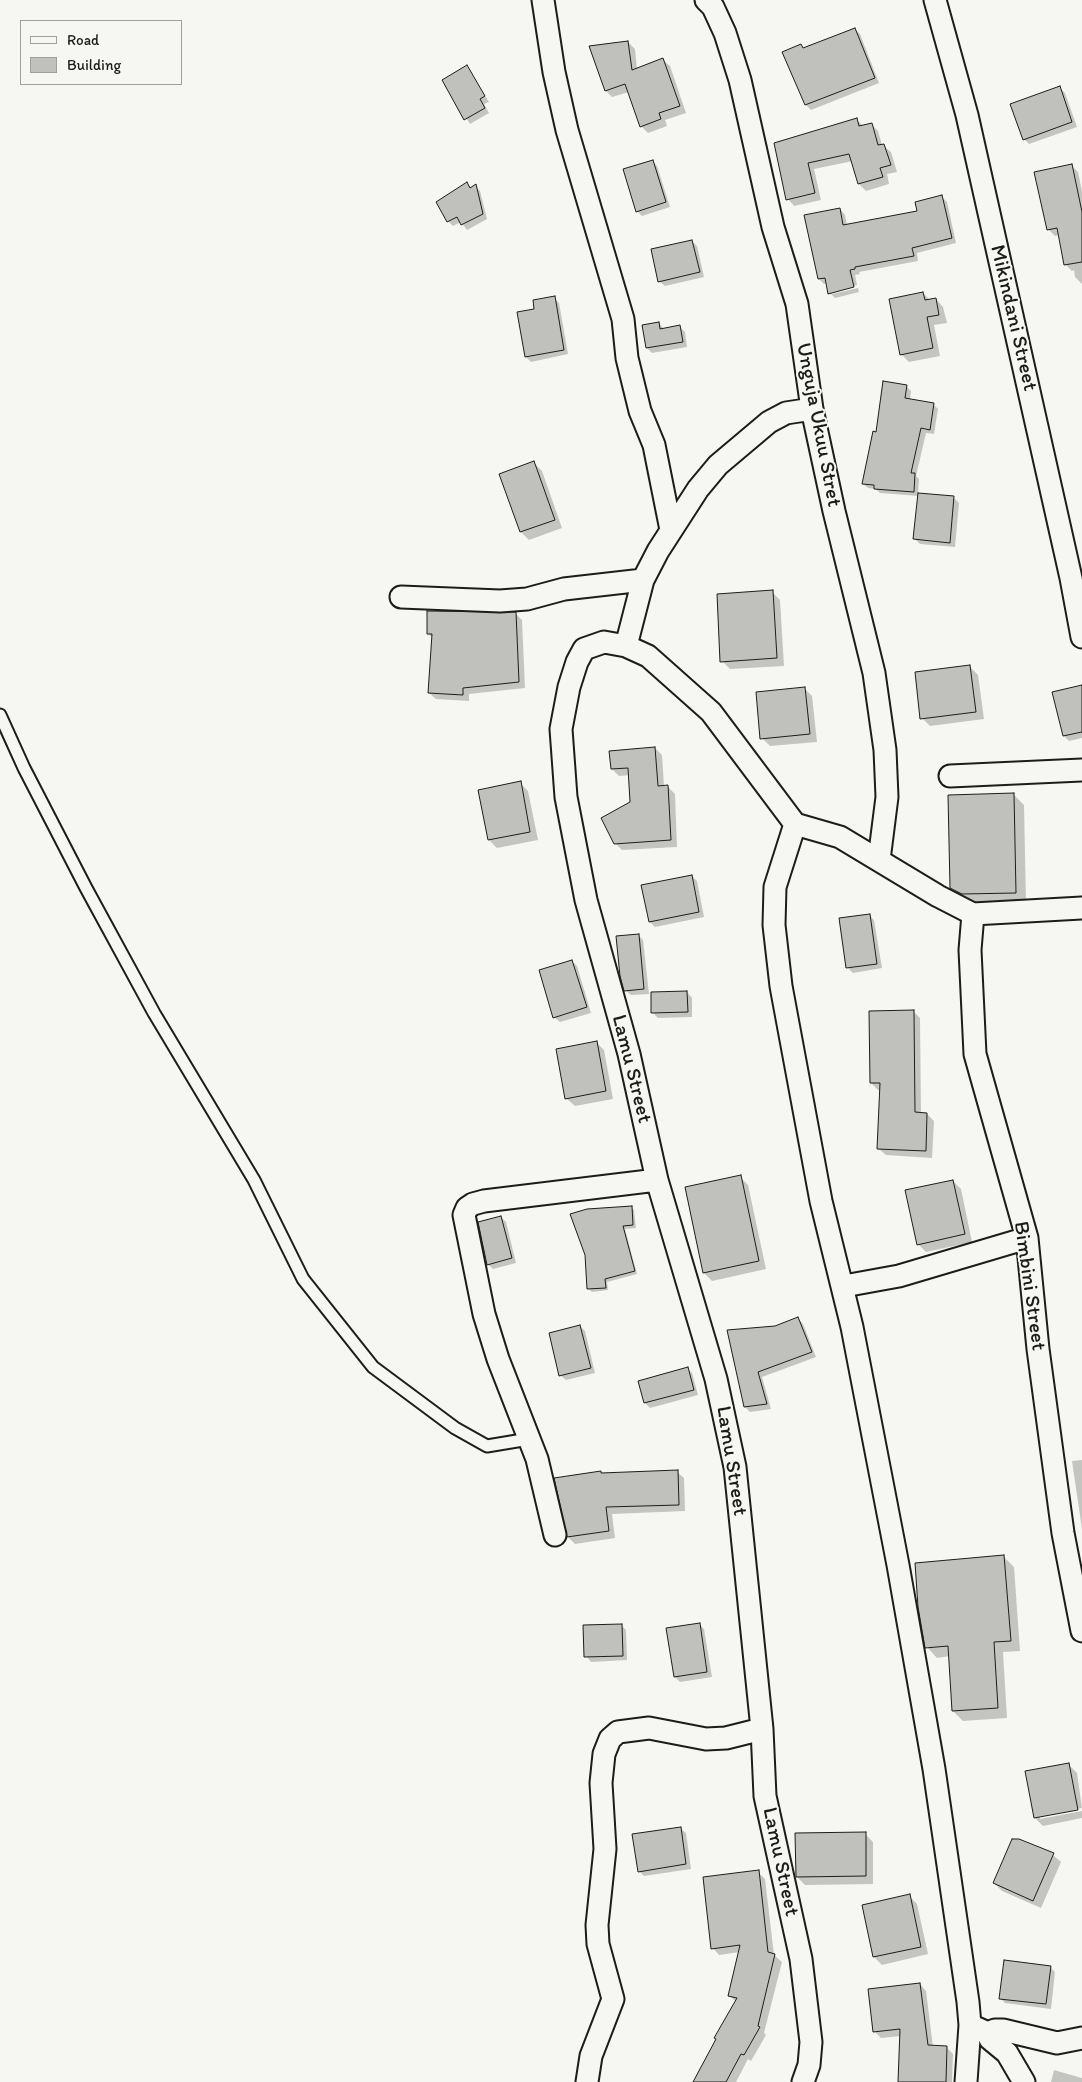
<!DOCTYPE html>
<style>
body{margin:0}
#map{position:relative;width:1082px;height:2082px;overflow:hidden;background:#f6f6f2;font-family:Itim,sans-serif}
canvas{display:block}
.legend{position:absolute;left:20px;top:20px;width:162px;height:65px;box-sizing:border-box;background:#f6f6f2;border:1px solid #9f9f9c;margin:0;padding:6px 9px;list-style:none;font-size:15px;color:#1c1c1c}
.legend li{display:flex;align-items:center;gap:10px;height:25px}
.legend b{width:25px;border:1px solid #9f9f9c}
</style>
<div id="map">
<canvas width="1082" height="2082"></canvas>
<ul class="legend">
<li><b style="height:6px;background:#f6f6f2"></b>Road</li>
<li><b style="height:14px;background:#c0c0bd"></b>Building</li>
</ul>
</div>
<script>
const context = document.querySelector('canvas').getContext('2d');
context.lineJoin = 'round';
function fill(path, color) {
  context.fillStyle = color;
  context.fill(path, 'evenodd');
}
function poly(rows) {
  const path = new Path2D();
  for (const r of rows) {
    path.moveTo(r[0], r[1]);
    for (let i = 2; i < r.length; i += 2) path.lineTo(r[i], r[i + 1]);
  }
  return path;
}
function stroke(path, color, width, dash) {
  context.strokeStyle = color;
  context.lineWidth = width;
  context.lineCap = dash ? 'butt' : 'round';
  context.setLineDash(dash || []);
  context.stroke(path);
}
function label(font, color, halo, rows, align = 'center') {
  context.font = font + ' Itim,sans-serif';
  context.lineWidth = 4;
  context.setLineDash([]);
  context.textBaseline = 'middle';
  context.strokeStyle = halo;
  context.fillStyle = color;
  for (const [text, x, y, turn = 0] of rows) {
    context.save();
    context.translate(x, y);
    context.rotate((+turn || 0) * Math.PI / 180);
    context.textAlign = isNaN(turn) ? turn : align;
    if (halo) context.strokeText(text, 0, 0);
    context.fillText(text, 0, 0);
    context.restore();
  }
}
const shadow = poly([
 [855,29,860,34,879,83,811,110,806,105,784,53,801,45,804,49],
 [628,42,635,49,637,69,663,60,670,66,686,113,665,120,667,126,648,133,641,126,629,92,612,97,606,91],
 [467,67,489,102,484,104,489,113,470,124,443,80],
 [1060,88,1065,93,1077,127,1029,144,1024,139],
 [857,120,863,126,871,124,878,131,882,145,891,152,897,172,887,174,889,184,866,191,859,184,853,161,814,169,821,200,794,206,788,199,775,144],
 [652,161,657,166,670,207,642,216,637,211],
 [1071,165,1078,172,1082,191,1082,284,1075,277,1074,270,1072,271,1065,264,1060,235,1055,236,1048,229],
 [467,184,472,188,475,186,480,191,487,219,467,230,461,222,453,226,448,221],
 [942,197,947,202,956,243,917,253,918,261,859,272,860,274,855,275,857,285,832,292,832,294,858,288,859,292,835,298,830,293,827,283,824,284,819,279,840,209,845,215,847,225,919,212],
 [692,241,697,246,704,277,665,286,659,281],
 [923,293,930,300,936,299,943,307,947,323,934,325,940,356,909,362,901,354],
 [554,298,559,303,568,354,531,362,526,357,536,310],
 [659,323,664,329,680,327,685,332,687,347,652,353,647,348],
 [906,386,911,391,910,400,933,404,938,409,934,434,926,433,916,476,919,479,918,494,954,498,959,503,955,547,920,544,915,539,919,496,880,493,876,489,868,488,863,484,877,433],
 [534,463,542,471,562,528,529,540,521,532,501,475],
 [772,592,780,600,784,666,730,669,722,661],
 [516,614,522,620,525,688,469,694,469,701,436,699,429,693,433,638,428,634],
 [970,667,978,675,984,719,930,726,922,718],
 [1082,686,1082,738,1069,741,1064,736,1054,693],
 [804,688,812,696,817,742,770,746,762,738],
 [655,748,662,755,664,787,668,787,675,794,677,847,622,850,615,843,632,803,630,775,619,776,612,769],
 [520,783,528,791,538,840,497,848,489,840,480,791],
 [1013,794,1024,805,1026,903,974,904,962,899,952,888],
 [692,876,697,881,704,917,655,927,650,922],
 [869,915,874,920,882,968,853,973,848,968],
 [638,935,643,940,649,994,631,995,625,990],
 [572,961,577,966,591,1013,560,1022,554,1017],
 [687,992,692,998,692,1017,658,1018,653,1013],
 [913,1011,920,1018,921,1114,927,1114,934,1121,932,1158,886,1155,879,1149,881,1090,878,1090,871,1083],
 [596,1042,604,1050,613,1099,575,1106,567,1099],
 [740,1177,748,1185,766,1269,712,1281,704,1273],
 [953,1181,961,1189,972,1242,926,1252,918,1244],
 [631,1207,634,1210,636,1228,625,1229,637,1274,607,1282,608,1290,592,1292,589,1289],
 [501,1217,506,1222,516,1263,493,1269,488,1264],
 [798,1318,803,1324,816,1357,762,1377,771,1409,750,1412,745,1407,728,1332,775,1327],
 [580,1326,585,1331,595,1373,566,1380,560,1375],
 [687,1368,692,1373,698,1395,650,1408,645,1403,639,1381],
 [1082,1460,1082,1529,1072,1461],
 [677,1472,684,1478,685,1511,612,1514,615,1538,575,1544,568,1537,556,1479],
 [1004,1557,1014,1567,1020,1651,1003,1652,1007,1718,963,1721,953,1711,950,1656,937,1658,927,1647],
 [699,1624,704,1629,712,1677,680,1682,675,1677],
 [621,1625,626,1630,627,1660,591,1662,586,1656],
 [1069,1765,1077,1773,1082,1808,1040,1816,1040,1819,1082,1811,1082,1818,1043,1826,1035,1818],
 [680,1828,686,1833,691,1869,644,1876,639,1871],
 [865,1834,873,1842,873,1884,805,1885,797,1877],
 [1053,1855,1061,1862,1041,1908,1002,1891,994,1883],
 [758,1872,765,1879,774,1955,782,1962,764,2033,766,2035,751,2061,748,2059,736,2082,694,2082,736,2002,729,1995,740,1952,719,1955,713,1948],
 [909,1896,917,1904,928,1954,882,1965,874,1957],
 [1050,1967,1055,1972,1051,2009,1005,2003,1000,1998],
 [920,1984,926,1991,933,2047,946,2047,953,2054,952,2082,899,2082,901,2036,881,2038,874,2031],
 [1054,2070,1082,2078,1082,2082,1051,2082]
]);
const building = poly([
 [855,28,875,78,805,105,782,52,801,44,803,48,855,28],
 [628,41,632,70,663,58,680,106,659,113,661,119,640,127,625,84,605,91,589,46,628,41],
 [467,65,485,96,480,99,485,108,464,120,442,80,467,65],
 [1060,86,1072,122,1023,140,1010,104,1060,86],
 [857,118,859,126,872,123,878,145,884,144,891,165,880,168,883,177,858,184,849,154,808,163,815,193,786,200,774,143,857,118],
 [653,160,666,202,636,212,623,169,653,160],
 [1072,164,1082,212,1082,262,1064,265,1057,228,1047,230,1034,172,1072,164],
 [467,182,470,188,476,184,483,214,461,225,457,217,447,222,436,202,467,182],
 [942,195,952,238,912,248,914,256,855,267,855,269,850,270,854,287,828,294,825,278,818,279,804,215,840,208,843,225,917,211,915,202,942,195],
 [692,240,700,272,658,282,651,249,692,240],
 [923,292,925,300,936,298,939,315,927,317,933,348,900,355,889,299,923,292],
 [555,296,564,350,525,357,517,312,534,309,533,300,555,296],
 [659,322,660,329,680,325,683,342,646,348,642,325,659,322],
 [883,381,907,385,905,398,934,403,930,430,921,428,911,473,915,473,914,492,874,489,874,485,862,484,873,431,876,432,883,381],
 [534,461,555,520,520,532,499,474,534,461],
 [918,493,954,496,950,543,913,539,918,493],
 [773,590,777,658,720,662,717,594,773,590],
 [427,611,516,612,519,682,463,688,463,695,428,693,432,634,427,634,427,611],
 [970,665,976,712,920,719,915,672,970,665],
 [1082,685,1082,732,1063,736,1052,692,1082,685],
 [805,687,810,734,760,739,756,692,805,687],
 [655,747,658,786,668,785,671,840,614,844,601,818,630,802,628,768,611,769,609,751,655,747],
 [521,781,530,832,488,840,478,790,521,781],
 [1014,793,1016,893,962,894,950,888,948,795,1014,793],
 [692,875,699,912,649,922,641,885,692,875],
 [870,914,877,964,846,968,839,918,870,914],
 [639,934,644,989,624,991,620,976,616,936,639,934],
 [572,960,587,1007,553,1018,539,970,572,960],
 [687,991,688,1012,651,1013,651,992,687,991],
 [914,1010,915,1112,927,1113,926,1151,877,1149,880,1083,870,1083,869,1011,914,1010],
 [597,1041,606,1091,565,1099,556,1049,597,1041],
 [741,1175,759,1261,703,1273,685,1187,741,1175],
 [953,1180,965,1234,917,1245,905,1190,953,1180],
 [632,1206,633,1225,623,1226,635,1271,605,1279,606,1288,587,1289,585,1255,570,1214,587,1209,632,1206],
 [501,1216,512,1258,487,1265,478,1222,501,1216],
 [798,1317,812,1352,758,1372,767,1404,744,1407,727,1330,775,1326,798,1317],
 [580,1325,591,1368,559,1376,549,1333,580,1325],
 [688,1367,694,1390,644,1403,638,1381,688,1367],
 [678,1470,679,1505,606,1507,609,1531,567,1537,554,1478,601,1471,601,1473,678,1470],
 [1004,1555,1011,1641,994,1642,998,1708,952,1711,948,1646,925,1648,918,1607,915,1563,1004,1555],
 [700,1623,707,1672,674,1677,666,1628,700,1623],
 [622,1624,623,1656,584,1657,583,1625,622,1624],
 [1069,1763,1078,1810,1034,1818,1025,1771,1069,1763],
 [681,1827,686,1864,638,1872,632,1834,681,1827],
 [866,1832,866,1876,796,1877,795,1833,866,1832],
 [1012,1839,1019,1839,1054,1853,1033,1901,993,1883,1012,1839],
 [759,1870,768,1952,775,1954,758,2026,760,2027,744,2055,741,2054,726,2082,693,2082,716,2039,714,2038,737,1998,728,1996,740,1945,711,1949,703,1877,759,1870],
 [910,1894,921,1947,873,1957,862,1905,910,1894],
 [1004,1960,1051,1966,1046,2004,999,1999,1004,1960],
 [920,1983,928,2045,947,2046,946,2082,898,2082,900,2029,873,2032,868,1989,920,1983]
]);
const service = poly([
 [0,715,24,768,86,888,154,1013,254,1180,303,1279,373,1367,455,1428,487,1446,529,1439]
]);
const minor = poly([
 [543,0,554,72,567,130,623,319,627,358,640,411,654,445,671,530],
 [706,0,713,7,725,33,740,80,773,227,797,304,812,409,834,511,874,673,885,750,887,797,879,860],
 [935,0,967,115,1071,578,1082,637],
 [401,597,500,601,527,599,564,589,643,580],
 [626,646,643,580,658,551,698,489,718,465,769,422,786,413,812,409],
 [950,776,1082,770],
 [795,824,775,887,774,925,781,986,821,1201,852,1327,898,1565,934,1769,968,2002,970,2025,966,2082],
 [973,914,970,950,975,1054,1027,1238,1038,1349,1063,1533,1082,1631],
 [844,1286,899,1276,1027,1238],
 [555,1535,537,1459,498,1359,484,1314,464,1215,467,1208,473,1204,484,1201,657,1180],
 [970,2025,988,2033,995,2030,1003,2030,1057,2043,1082,2038],
 [988,2033,990,2039,1007,2053,1024,2082],
 [587,2082,591,2056,613,1999,598,1944,597,1925,605,1849,601,1783,604,1754,610,1739,618,1732,649,1728,706,1739,726,1738,762,1729],
 [803,2082,809,2065,811,2042,801,1959,765,1796,762,1729,735,1467,716,1379,657,1180,629,1054,586,900,566,797,561,729,569,687,577,662,584,649,604,642,626,646,648,656,711,712,795,824,840,837,938,896,973,914,1082,908]
]);
const streetNames = [
 ["Mikindani Street",1013,318,77],
 ["Unguja Ukuu Stret",818,425,79],
 ["Lamu Street",631,1069,76],
 ["Bimbini Street",1029,1286,82],
 ["Lamu Street",731,1461,81],
 ["Lamu Street",780,1862,78]
];
fill(shadow, '#0003');
fill(building, '#c0c0bd');
stroke(building, '#1c1c1c', 1);
stroke(service, '#1c1c1c', 15);
stroke(minor, '#1c1c1c', 25);
stroke(service, '#f6f6f2', 11);
stroke(minor, '#f6f6f2', 21);
label('21px', '#1c1c1c', '#f6f6f2', streetNames);
</script>
